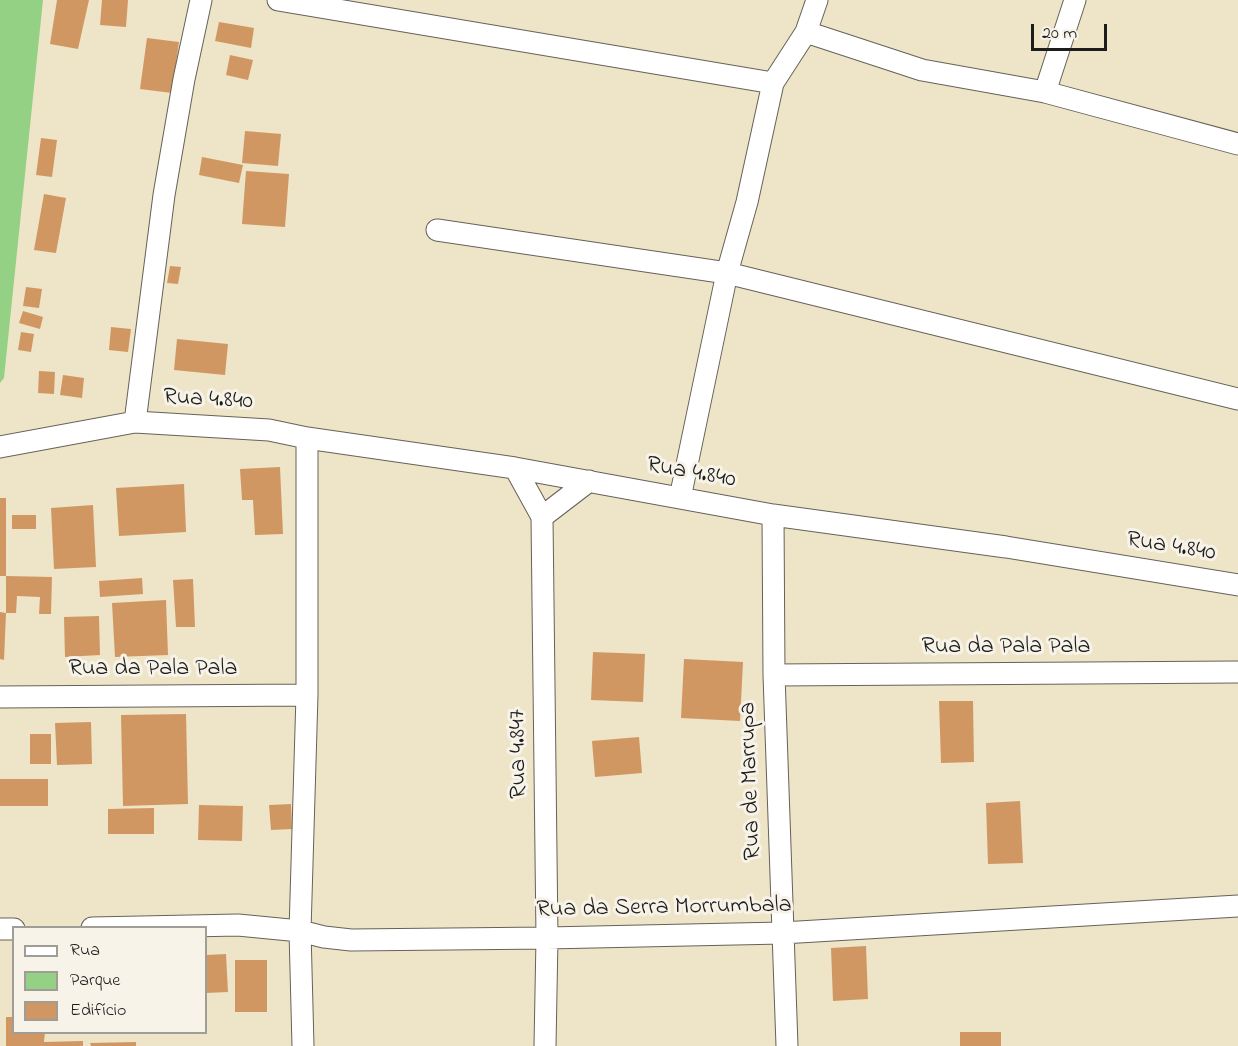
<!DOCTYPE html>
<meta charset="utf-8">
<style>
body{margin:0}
#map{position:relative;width:1238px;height:1046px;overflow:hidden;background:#eee4c7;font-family:"Indie Flower",sans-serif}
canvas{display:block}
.legend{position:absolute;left:12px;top:926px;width:195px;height:108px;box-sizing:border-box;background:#f7f3e8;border:2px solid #9f9d96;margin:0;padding:8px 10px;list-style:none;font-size:18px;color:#1c1c1c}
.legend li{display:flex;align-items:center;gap:12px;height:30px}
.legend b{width:30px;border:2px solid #9f9d96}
.scale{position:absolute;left:1031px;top:24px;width:76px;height:27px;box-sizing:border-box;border:3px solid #1c1c1c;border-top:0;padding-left:8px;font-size:18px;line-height:21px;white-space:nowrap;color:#1c1c1c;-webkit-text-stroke:4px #f7f3e8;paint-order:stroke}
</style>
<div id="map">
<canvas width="1238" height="1046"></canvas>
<ul class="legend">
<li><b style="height:8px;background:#fff"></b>Rua</li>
<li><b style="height:16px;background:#95d185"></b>Parque</li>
<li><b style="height:16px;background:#d19763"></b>Edifício</li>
</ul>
<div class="scale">20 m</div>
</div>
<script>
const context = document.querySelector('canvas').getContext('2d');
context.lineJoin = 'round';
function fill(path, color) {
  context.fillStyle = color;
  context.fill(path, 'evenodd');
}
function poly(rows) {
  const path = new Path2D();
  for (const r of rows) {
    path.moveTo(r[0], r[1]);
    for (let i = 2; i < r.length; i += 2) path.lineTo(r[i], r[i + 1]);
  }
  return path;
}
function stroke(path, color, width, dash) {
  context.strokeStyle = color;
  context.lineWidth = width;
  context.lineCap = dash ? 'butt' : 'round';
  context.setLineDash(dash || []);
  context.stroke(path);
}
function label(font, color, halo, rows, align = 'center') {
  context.font = font + ' "Indie Flower",sans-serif';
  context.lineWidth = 6;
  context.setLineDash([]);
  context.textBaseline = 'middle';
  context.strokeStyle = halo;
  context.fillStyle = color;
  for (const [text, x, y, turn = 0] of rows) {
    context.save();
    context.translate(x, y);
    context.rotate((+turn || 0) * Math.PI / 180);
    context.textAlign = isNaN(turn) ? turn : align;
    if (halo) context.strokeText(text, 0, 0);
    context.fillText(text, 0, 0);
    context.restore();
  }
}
const green = poly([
 [0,0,43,0,4,378,0,383]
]);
const building = poly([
 [57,0,89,0,78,49,50,44],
 [102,0,128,0,126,27,100,25],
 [219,22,254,28,251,48,215,41],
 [147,38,179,42,172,93,140,89],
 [230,55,253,60,248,80,226,75],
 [245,131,281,134,278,166,242,163],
 [41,138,57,140,52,177,36,175],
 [202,157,243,165,239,183,199,175],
 [246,171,289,174,285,227,242,224],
 [44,194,66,198,56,253,34,250],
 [170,266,181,267,178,284,167,283],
 [26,287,42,289,39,308,23,306],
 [23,311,43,317,40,329,19,323],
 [111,327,131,329,128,352,109,350],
 [21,332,34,334,31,352,18,350],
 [177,339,228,344,225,375,174,370],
 [39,371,55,372,54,394,38,393],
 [63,375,84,378,82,398,60,395],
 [280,467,283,534,255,535,253,500,242,500,240,469],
 [184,484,186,532,119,536,116,488],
 [0,498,6,498,6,576,0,576],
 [93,505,96,567,54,569,51,508],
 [12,515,36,515,36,529,12,529],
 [6,576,52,577,51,614,39,614,40,597,17,596,16,613,6,613,4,660,0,659,0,612,6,613],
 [142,578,143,594,100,597,99,581],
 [193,579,195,627,176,627,173,580],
 [166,600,168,655,115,657,112,603],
 [99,616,100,655,65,657,64,617],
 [593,652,645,654,643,702,591,700],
 [684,659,743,662,740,721,681,718],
 [939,701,973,701,974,762,941,763],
 [186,714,188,804,123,806,121,715],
 [91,722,92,764,57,765,55,723],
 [30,734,51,734,51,764,30,764],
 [639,737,642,773,595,777,592,741],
 [0,779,48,779,48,806,0,806],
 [1020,801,1023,863,988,864,986,803],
 [291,804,292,829,271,830,269,805],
 [199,805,243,806,242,841,198,840],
 [154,808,154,834,108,834,108,809],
 [866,946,868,999,833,1001,831,948],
 [226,954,228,992,206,993,206,955],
 [235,960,267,960,267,1012,235,1012],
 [6,1017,14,1017,14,1032,45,1032,44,1042,83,1041,83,1046,6,1046],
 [960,1032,1001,1032,1001,1046,960,1046],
 [136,1042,136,1046,91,1046,90,1043]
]);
const minor = poly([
 [278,0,773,83],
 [806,32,922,70,1045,92,1238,144],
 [1045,92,1075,0],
 [437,230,727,273,1238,399],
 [135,422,164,195,184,79,201,0],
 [0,447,135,422,269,430,307,438,515,468,773,515,1006,547,1238,585],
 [515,468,542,517,547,938,545,1046],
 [680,498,727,273,747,202,773,83,806,32,817,0],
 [773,515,774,675,787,1046],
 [542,517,589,481],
 [774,675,1238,672],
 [0,697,307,695],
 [92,928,238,925,300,931,324,937,351,940,547,938,782,933,1238,906],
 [0,929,14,929],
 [303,1046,300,931,307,695,307,438]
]);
const streetNames = [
 ["Rua 4.840",208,401,3],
 ["Rua 4.840",691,474,10],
 ["Rua 4.840",1171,548,9],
 ["Rua da Pala Pala",1006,648],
 ["Rua da Pala Pala",153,670],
 ["Rua 4.847",520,754,-91],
 ["Rua de Marrupa",752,781,-92],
 ["Rua da Serra Morrumbala",664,909,-1]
];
fill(green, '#95d185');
fill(building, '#d19763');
stroke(minor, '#666258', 23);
stroke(minor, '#fff', 21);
label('24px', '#1c1c1c', '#f7f3e8', streetNames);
</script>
